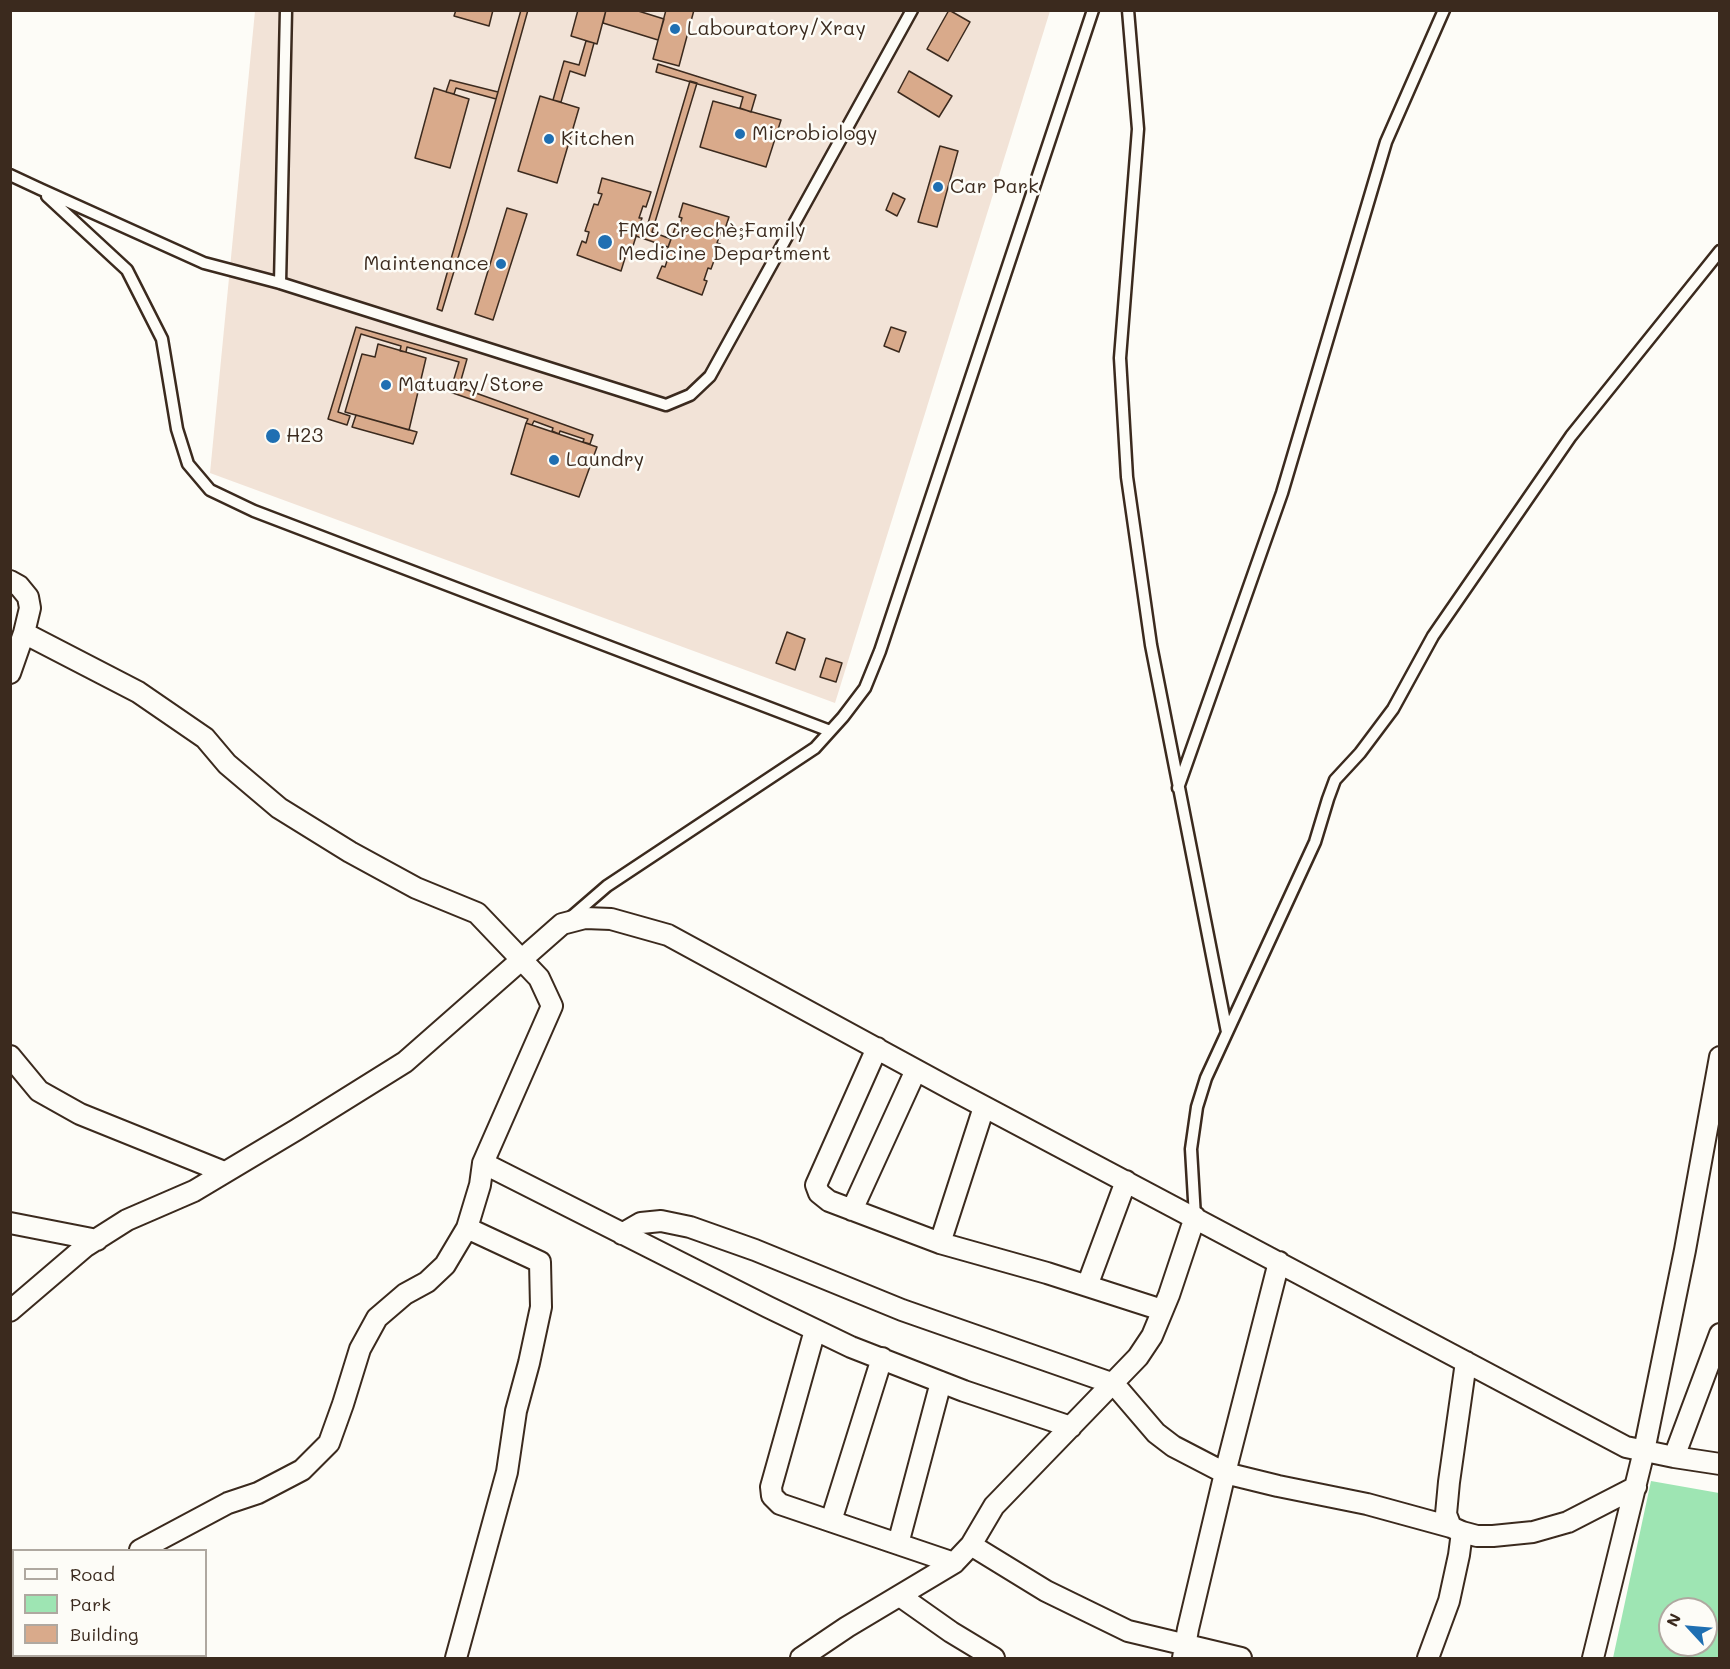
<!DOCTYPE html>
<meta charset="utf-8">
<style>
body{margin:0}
#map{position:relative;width:1730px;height:1669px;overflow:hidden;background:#fdfcf7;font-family:Mali,sans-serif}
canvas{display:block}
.frame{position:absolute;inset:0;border:12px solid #3b2a1e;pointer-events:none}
.legend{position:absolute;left:12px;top:1549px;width:195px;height:108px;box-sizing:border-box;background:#fdfcf7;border:2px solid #afa8a0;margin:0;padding:8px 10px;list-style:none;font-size:18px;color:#3b2a1e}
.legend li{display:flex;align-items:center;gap:12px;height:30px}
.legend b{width:30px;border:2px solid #afa8a0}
.north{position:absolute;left:1658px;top:1597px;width:60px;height:60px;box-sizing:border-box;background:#fdfcf7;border:2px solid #afa8a0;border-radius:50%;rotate:296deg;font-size:16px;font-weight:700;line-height:24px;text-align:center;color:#3b2a1e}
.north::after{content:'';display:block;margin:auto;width:21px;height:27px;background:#1f6fb2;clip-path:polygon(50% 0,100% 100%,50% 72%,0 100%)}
</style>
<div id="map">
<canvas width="1730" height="1669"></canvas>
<div class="frame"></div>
<ul class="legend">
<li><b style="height:8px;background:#fdfcf7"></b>Road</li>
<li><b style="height:16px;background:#9ee5b3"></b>Park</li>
<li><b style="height:16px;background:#d9aa8b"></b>Building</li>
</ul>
<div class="north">N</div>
</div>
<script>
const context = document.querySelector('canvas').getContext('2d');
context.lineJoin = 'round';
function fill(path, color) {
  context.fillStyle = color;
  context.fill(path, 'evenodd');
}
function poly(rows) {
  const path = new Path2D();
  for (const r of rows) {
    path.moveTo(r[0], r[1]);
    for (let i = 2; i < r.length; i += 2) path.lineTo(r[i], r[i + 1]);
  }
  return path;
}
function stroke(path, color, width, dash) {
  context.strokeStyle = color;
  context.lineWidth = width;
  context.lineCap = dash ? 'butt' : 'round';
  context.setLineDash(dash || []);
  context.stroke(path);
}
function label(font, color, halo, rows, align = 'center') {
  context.font = font + ' Mali,sans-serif';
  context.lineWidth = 5;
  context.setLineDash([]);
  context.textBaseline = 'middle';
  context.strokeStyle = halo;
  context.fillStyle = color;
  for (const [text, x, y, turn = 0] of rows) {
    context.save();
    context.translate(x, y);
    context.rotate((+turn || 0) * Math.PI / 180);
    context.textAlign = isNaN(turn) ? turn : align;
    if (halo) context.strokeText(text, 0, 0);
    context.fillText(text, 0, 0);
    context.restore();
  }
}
const built = poly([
 [255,11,1050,11,835,703,210,473]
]);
const green = poly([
 [1651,1481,1719,1493,1719,1658,1613,1658],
 [1670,1609,1706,1609,1706,1645,1670,1645]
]);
const building = poly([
 [456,10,493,10,489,26,454,16,456,10],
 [521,10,528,10,468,225,442,311,437,309,521,10],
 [578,10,606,10,597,44,571,36,578,10],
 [606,10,635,10,664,19,658,40,603,23,606,10],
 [666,10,694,10,679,66,653,59,666,10],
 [949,10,970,22,948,61,927,49,949,10],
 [586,41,594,43,585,76,570,71,561,102,553,100,564,61,579,65,586,41],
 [658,64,756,95,751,112,740,108,743,97,656,72,658,64],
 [909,71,952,96,939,117,898,92,909,71],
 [450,80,498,92,496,99,456,88,454,94,446,92,450,80],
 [690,81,697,83,652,232,671,239,668,247,636,236,639,227,646,230,690,81],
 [434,88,469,99,450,168,415,158,434,88],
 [540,96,579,108,557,183,518,171,540,96],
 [713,101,781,120,766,167,700,147,713,101],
 [940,146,958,151,937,227,918,222,940,146],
 [602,178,651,192,646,207,643,206,639,218,642,218,639,227,633,246,629,245,621,271,577,255,582,241,586,243,589,232,585,231,594,204,598,205,602,194,598,193,602,178],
 [893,193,905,199,897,216,886,210,893,193],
 [683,203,729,217,724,232,721,231,717,243,720,244,711,269,708,268,704,280,707,281,702,295,657,278,662,266,665,267,668,258,665,256,675,228,678,229,682,218,679,217,683,203],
 [507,208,527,214,493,320,475,314,507,208],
 [356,327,467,359,459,387,593,435,590,444,583,442,584,439,560,431,559,434,552,431,553,428,534,421,532,425,526,423,528,419,450,392,459,362,407,347,406,352,400,351,401,346,361,334,338,412,350,416,347,425,328,419,356,327],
 [891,327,906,332,899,352,884,346,891,327],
 [378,344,426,358,409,430,345,412,362,354,375,357,378,344],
 [356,415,417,432,413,444,352,427,356,415],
 [526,423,597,447,579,497,511,474,526,423],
 [787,632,805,639,795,670,776,663,787,632],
 [826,658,842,663,836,682,820,677,826,658]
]);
const service = poly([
 [1128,10,1138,129,1120,358,1127,477,1151,645,1227,1032],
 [10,175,40,189,204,263,280,283,666,405,690,395,710,376,912,10],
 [47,196,127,270,162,339,177,429,188,464,210,490,254,511,830,731],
 [280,283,286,10],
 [1178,788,1282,493,1386,142,1444,10],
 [570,918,607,886,815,748,843,717,865,688,880,651,1093,10],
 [1195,1217,1191,1149,1197,1107,1206,1078,1315,842,1328,799,1335,780,1360,753,1393,709,1433,636,1571,436,1720,251]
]);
const minor = poly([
 [10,581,19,586,28,597,30,608,24,633,10,673],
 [24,633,138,692,205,738,227,764,279,808,350,852,416,888,477,913,539,978,552,1006,483,1163,480,1185,467,1228,445,1265,427,1282,405,1294,377,1318,360,1349,343,1404,329,1443,302,1470,258,1493,228,1503,140,1550],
 [877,1048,816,1185,819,1193,829,1201,940,1243,1047,1273,1162,1310],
 [10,1056,39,1091,80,1114,224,1172],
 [483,1163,768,1307,851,1347,964,1391,1071,1427],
 [852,1210,916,1070],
 [10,1223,97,1240],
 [622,1234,641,1223,661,1221,690,1227,755,1250,902,1310,1114,1384,1156,1433,1173,1446,1225,1473,1278,1486,1367,1504,1451,1527],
 [940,1243,984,1107],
 [1087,1286,1126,1181],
 [10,1311,86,1246,127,1220,194,1191,296,1130,405,1062,562,924,585,918,611,919,668,935,951,1089,1626,1447,1674,1457,1720,1464],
 [815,1330,771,1487,772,1496,780,1504,954,1563],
 [1466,1362,1449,1482,1446,1514,1451,1527,1462,1532,1477,1536,1493,1536,1533,1532,1568,1522,1636,1487],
 [1674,1457,1720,1334],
 [831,1521,882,1358],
 [898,1544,941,1382],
 [971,1545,1046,1591,1128,1631,1241,1658],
 [900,1596,951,1632,994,1658],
 [10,1600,14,1599],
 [456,1658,507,1472,516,1411,529,1363,541,1307,540,1262,467,1228],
 [801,1658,847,1627,954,1563,971,1545,994,1506,1138,1357,1152,1336,1169,1295,1195,1217],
 [1183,1658,1188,1629,1225,1473,1279,1262],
 [1428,1658,1449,1601,1459,1555,1462,1532],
 [1593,1658,1644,1451,1685,1250,1720,1057]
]);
const markers = [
 [675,29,6,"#1f6fb2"],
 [740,134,6,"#1f6fb2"],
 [549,139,6,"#1f6fb2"],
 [938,187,6,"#1f6fb2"],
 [605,242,8,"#1f6fb2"],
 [501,264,6,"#1f6fb2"],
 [386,385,6,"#1f6fb2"],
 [273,436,8,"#1f6fb2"],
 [554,460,6,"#1f6fb2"]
];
const poiNames = [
 ["Labouratory/Xray",687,29],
 ["Microbiology",752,134],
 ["Kitchen",561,139],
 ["Car Park",950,187],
 ["FMC Crechè;Family",618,231],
 ["Medicine Department",618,254],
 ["Maintenance",489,264,"right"],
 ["Matuary/Store",398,385],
 ["H23",286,436],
 ["Laundry",566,460]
];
fill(built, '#f2e3d7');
fill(green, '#9ee5b3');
fill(building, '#d9aa8b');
stroke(building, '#3b2a1e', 1.5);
stroke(service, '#3b2a1e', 15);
stroke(minor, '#3b2a1e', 24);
stroke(service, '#fdfcf7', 10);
stroke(minor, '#fdfcf7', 20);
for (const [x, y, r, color] of markers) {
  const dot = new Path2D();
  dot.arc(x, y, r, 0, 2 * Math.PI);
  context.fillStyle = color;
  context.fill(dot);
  stroke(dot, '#fdfcf7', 2);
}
label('20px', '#3b2a1e', '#fdfcf7', poiNames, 'left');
</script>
